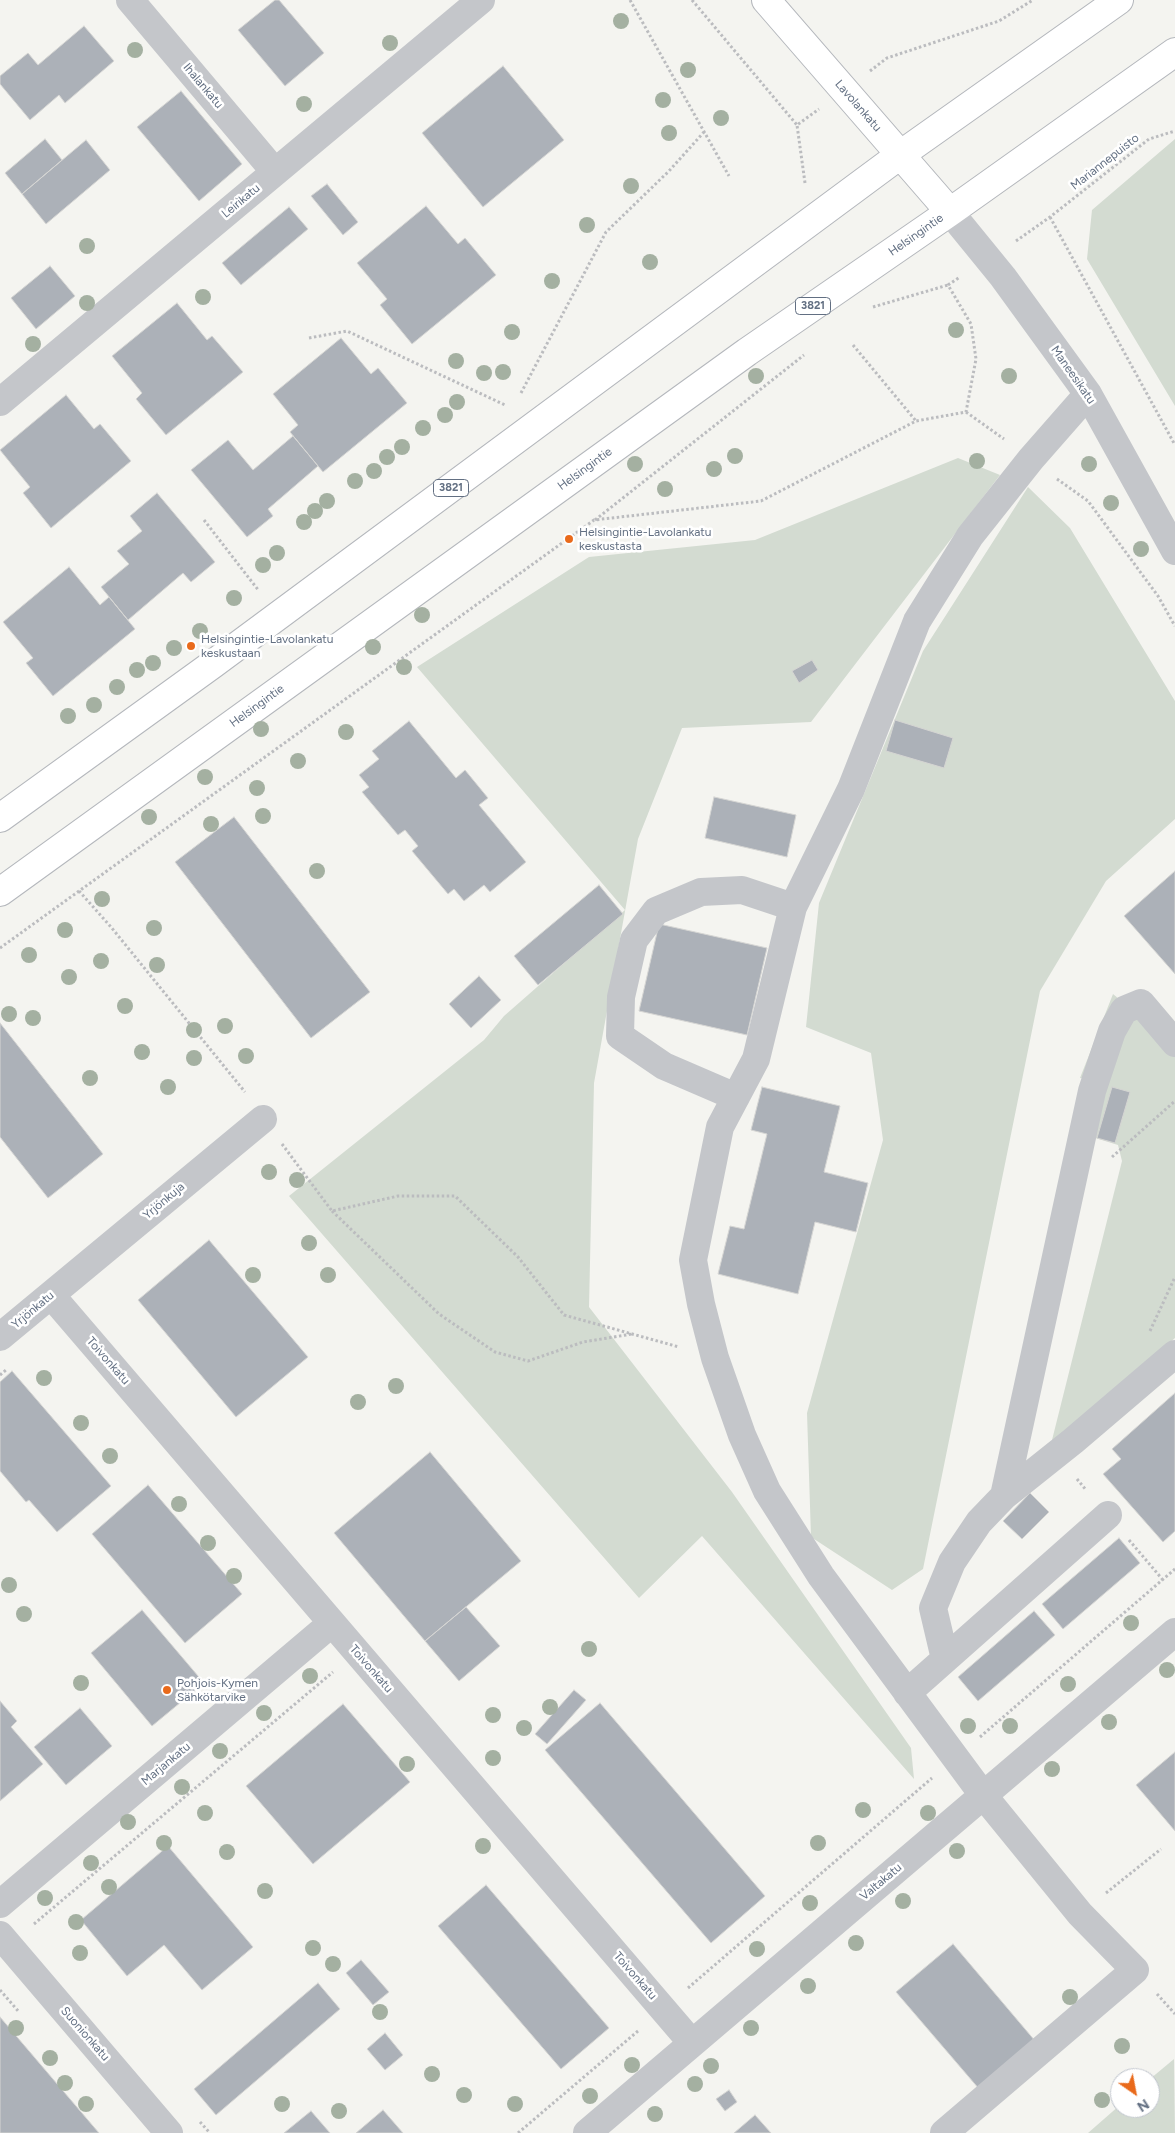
<!DOCTYPE html>
<meta charset="utf-8">
<style>
body{margin:0}
#map{position:relative;width:1175px;height:2133px;overflow:hidden;background:#f4f4f0;font-family:Figtree,sans-serif}
canvas{display:block}
.north{position:absolute;left:1110px;top:2068px;width:50px;height:50px;box-sizing:border-box;background:#fff;border:1px solid #c0c5cd;border-radius:50%;rotate:147deg;font-size:14px;font-weight:700;line-height:20px;text-align:center;color:#626f82}
.north::after{content:'';display:block;margin:auto;width:18px;height:22px;background:#e96a1b;clip-path:polygon(50% 0,100% 100%,50% 72%,0 100%)}
</style>
<div id="map">
<canvas width="1175" height="2133"></canvas>
<div class="north">N</div>
</div>
<script>
const context = document.querySelector('canvas').getContext('2d');
context.lineJoin = 'round';
function fill(path, color) {
  context.fillStyle = color;
  context.fill(path, 'evenodd');
}
function poly(rows) {
  const path = new Path2D();
  for (const r of rows) {
    path.moveTo(r[0], r[1]);
    for (let i = 2; i < r.length; i += 2) path.lineTo(r[i], r[i + 1]);
  }
  return path;
}
function stroke(path, color, width, dash) {
  context.strokeStyle = color;
  context.lineWidth = width;
  context.lineCap = dash ? 'butt' : 'round';
  context.setLineDash(dash || []);
  context.stroke(path);
}
function label(font, color, halo, rows, align = 'center') {
  context.font = font + ' Figtree,sans-serif';
  context.lineWidth = 5;
  context.setLineDash([]);
  context.textBaseline = 'middle';
  context.strokeStyle = halo;
  context.fillStyle = color;
  for (const [text, x, y, turn = 0] of rows) {
    context.save();
    context.translate(x, y);
    context.rotate((+turn || 0) * Math.PI / 180);
    context.textAlign = isNaN(turn) ? turn : align;
    if (halo) context.strokeText(text, 0, 0);
    context.fillText(text, 0, 0);
    context.restore();
  }
}
const green = poly([
 [1175,139,1175,406,1087,259,1092,210],
 [958,458,1000,475,811,722,682,728,638,839,594,1083,589,1307,732,1492,911,1748,914,1779,702,1536,639,1598,289,1196,484,1040,504,1016,625,910,417,667,589,557,755,540],
 [1028,487,1070,528,1175,701,1175,819,1106,881,1040,991,923,1569,892,1590,811,1537,807,1413,883,1140,871,1053,806,1027,819,903,923,651],
 [1113,994,1148,1023,1175,1056,1175,1338,1050,1448,1122,1161,1118,1145,1092,1137,1107,1082,1080,1078],
 [1174,2059,1175,2133,1088,2133,1120,2105,1120,2108,1150,2108,1150,2079]
]);
const building = poly([
 [275,0,279,0,324,53,285,86,238,30,275,0],
 [84,26,114,61,65,103,59,95,30,120,0,84,0,76,28,53,38,65,84,26],
 [503,66,564,140,483,207,422,133,503,66],
 [181,91,242,164,199,201,137,127,181,91],
 [45,139,62,160,22,194,5,173,45,139],
 [86,140,110,170,46,224,22,194,86,140],
 [327,184,358,222,343,235,311,196,327,184],
 [426,206,458,244,465,238,496,275,412,344,380,305,387,299,357,263,426,206],
 [289,207,308,229,241,285,222,263,289,207],
 [50,266,75,296,36,329,11,298,50,266],
 [177,303,207,340,212,336,243,372,166,435,136,399,142,393,112,356,177,303],
 [341,338,371,374,378,368,407,403,323,472,290,432,298,425,273,394,341,338],
 [66,395,94,429,100,424,131,461,51,528,23,493,30,487,0,450,66,395],
 [293,436,318,466,268,509,273,516,247,537,191,470,228,440,253,470,293,436],
 [157,493,215,562,191,582,183,573,128,620,101,587,129,564,117,551,142,531,130,516,157,493],
 [69,567,100,605,109,597,135,629,53,696,26,663,33,658,3,622,69,567],
 [812,660,818,670,799,683,792,671,812,660],
 [895,720,953,738,944,768,886,751,895,720],
 [409,721,456,778,465,770,488,798,479,805,526,862,490,892,484,885,464,901,454,889,448,894,412,851,418,846,405,830,398,835,362,792,369,787,359,775,379,759,372,751,409,721],
 [714,797,796,815,787,857,705,838,714,797],
 [234,817,370,992,311,1038,175,862,234,817],
 [1175,871,1175,974,1124,916,1175,871],
 [599,885,623,914,538,985,514,956,599,885],
 [659,924,767,948,747,1035,639,1011,659,924],
 [479,976,501,1000,471,1028,449,1004,479,976],
 [0,1023,103,1154,48,1198,0,1137,0,1023],
 [762,1087,840,1106,824,1172,868,1183,856,1232,815,1222,798,1294,718,1274,730,1226,744,1229,767,1134,751,1130,762,1087],
 [1112,1087,1130,1092,1115,1143,1097,1138,1112,1087],
 [209,1240,308,1357,236,1417,138,1300,209,1240],
 [12,1371,111,1486,57,1532,29,1500,26,1502,0,1471,0,1382,12,1371],
 [1175,1393,1175,1531,1163,1542,1103,1474,1121,1459,1112,1449,1175,1393],
 [430,1452,521,1561,425,1641,334,1533,430,1452],
 [148,1485,242,1594,185,1643,92,1534,148,1485],
 [1030,1493,1049,1512,1022,1539,1003,1521,1030,1493],
 [1119,1538,1140,1563,1063,1629,1042,1604,1119,1538],
 [466,1607,500,1646,459,1681,425,1641,466,1607],
 [142,1610,204,1683,152,1726,91,1653,142,1610],
 [1034,1611,1055,1635,978,1701,958,1677,1034,1611],
 [574,1690,586,1700,547,1744,535,1734,574,1690],
 [0,1701,17,1721,11,1727,43,1764,0,1801,0,1701],
 [600,1703,765,1896,711,1943,545,1750,600,1703],
 [343,1704,410,1782,313,1864,246,1786,343,1704],
 [80,1708,112,1746,66,1785,34,1747,80,1708],
 [1175,1752,1175,1831,1136,1785,1175,1752],
 [168,1846,253,1947,202,1990,164,1945,127,1976,81,1920,168,1846],
 [486,1885,609,2028,561,2069,438,1926,486,1885],
 [953,1944,1036,2042,980,2090,896,1992,953,1944],
 [361,1960,389,1992,373,2005,346,1973,361,1960],
 [318,1983,340,2009,216,2115,194,2089,318,1983],
 [0,2017,99,2133,0,2133,0,2017],
 [385,2033,403,2055,385,2070,367,2049,385,2033],
 [729,2090,737,2102,725,2111,716,2099,729,2090],
 [383,2110,403,2133,356,2133,383,2110],
 [311,2111,330,2133,284,2133,311,2111],
 [755,2115,771,2133,734,2133,755,2115]
]);
const path = poly([
 [630,0,729,176],
 [692,0,797,125],
 [870,71,887,58,999,21,1033,0],
 [805,183,797,125,819,109],
 [1050,217,1175,445],
 [1016,241,1050,217,1149,139,1175,131],
 [873,307,948,285],
 [309,338,347,331,505,405],
 [853,345,916,421],
 [521,393,606,232,669,171,704,132],
 [966,412,1004,439],
 [1057,479,1088,501,1158,596,1175,626],
 [204,520,259,591],
 [595,520,804,355],
 [79,891,111,927,245,1092],
 [0,948,594,520,761,501,916,421,966,412,976,359,971,324,948,285,960,277],
 [282,1144,332,1211,398,1196,455,1196,518,1257,564,1315,679,1347],
 [1112,1157,1175,1101],
 [332,1211,439,1314,495,1352,528,1361,583,1342,632,1334],
 [1150,1331,1175,1277],
 [0,1375,6,1370],
 [1077,1479,1086,1490],
 [1129,1540,1163,1580],
 [980,1737,1175,1569],
 [1106,1893,1161,1849],
 [34,1924,333,1672],
 [688,1988,932,1778],
 [0,1990,19,2012],
 [1157,1994,1175,2014],
 [200,2122,210,2133],
 [518,2133,638,2031]
]);
const minor = poly([
 [130,0,275,172],
 [950,212,1003,277,1088,394,1175,551],
 [0,402,481,0],
 [736,1097,664,1066,620,1036,621,997,634,940,656,911,701,892,742,890,793,907],
 [51,1295,692,2043],
 [0,1337,263,1119],
 [1004,1496,1073,1441,1175,1354],
 [945,1659,933,1608,952,1562,979,1522,1004,1496,1092,1091,1112,1031,1124,1010,1141,1003,1175,1043],
 [907,1693,1108,1515],
 [0,1904,332,1623],
 [0,1935,169,2133],
 [587,2133,1175,1632],
 [944,2133,1135,1970,1080,1914,983,1795,821,1576,767,1491,742,1435,715,1358,701,1304,693,1260,720,1127,756,1059,793,907,851,789,917,621,970,536,1031,459,1088,394]
]);
const major = poly([
 [766,0,950,212],
 [0,818,213,664,900,155,1119,0],
 [0,892,747,352,950,212,1175,52]
]);
const trees = [
 [621,21],
 [390,43],
 [135,50],
 [688,70],
 [663,100],
 [304,104],
 [721,118],
 [669,133],
 [631,186],
 [587,225],
 [87,246],
 [650,262],
 [552,281],
 [203,297],
 [87,303],
 [956,330],
 [512,332],
 [33,344],
 [456,361],
 [503,372],
 [484,373],
 [756,376],
 [1009,376],
 [457,402],
 [445,415],
 [423,428],
 [402,447],
 [735,456],
 [387,457],
 [977,461],
 [635,464],
 [1089,464],
 [714,469],
 [374,471],
 [355,481],
 [665,489],
 [327,501],
 [1111,503],
 [315,511],
 [304,522],
 [1141,549],
 [277,553],
 [263,565],
 [234,598],
 [422,615],
 [200,631],
 [373,647],
 [174,648],
 [153,663],
 [404,667],
 [137,670],
 [117,687],
 [94,705],
 [68,716],
 [261,729],
 [346,732],
 [298,761],
 [205,777],
 [257,788],
 [263,816],
 [149,817],
 [211,824],
 [317,871],
 [102,899],
 [154,928],
 [65,930],
 [29,955],
 [101,961],
 [157,965],
 [69,977],
 [125,1006],
 [9,1014],
 [33,1018],
 [225,1026],
 [194,1030],
 [142,1052],
 [246,1056],
 [194,1058],
 [90,1078],
 [168,1087],
 [269,1172],
 [297,1180],
 [309,1243],
 [253,1275],
 [328,1275],
 [44,1378],
 [396,1386],
 [358,1402],
 [81,1423],
 [110,1456],
 [179,1504],
 [208,1543],
 [234,1576],
 [9,1585],
 [24,1614],
 [1131,1623],
 [589,1649],
 [1167,1670],
 [310,1676],
 [81,1683],
 [1068,1684],
 [550,1707],
 [264,1713],
 [493,1715],
 [1109,1722],
 [968,1726],
 [1010,1726],
 [524,1728],
 [220,1751],
 [493,1758],
 [407,1764],
 [1052,1769],
 [182,1787],
 [863,1810],
 [205,1813],
 [928,1813],
 [128,1822],
 [164,1843],
 [818,1843],
 [483,1846],
 [957,1851],
 [227,1852],
 [91,1863],
 [109,1887],
 [265,1891],
 [45,1898],
 [903,1901],
 [810,1903],
 [76,1922],
 [856,1943],
 [313,1948],
 [757,1949],
 [80,1953],
 [333,1964],
 [808,1986],
 [1070,1997],
 [380,2012],
 [16,2028],
 [751,2028],
 [1122,2046],
 [50,2058],
 [632,2065],
 [711,2066],
 [432,2074],
 [65,2083],
 [695,2084],
 [464,2095],
 [590,2096],
 [1102,2100],
 [86,2104],
 [282,2104],
 [515,2104],
 [339,2111],
 [655,2114]
];
const markers = [
 [569,539,5,"#e96a1b"],
 [191,646,5,"#e96a1b"],
 [167,1690,5,"#e96a1b"]
];
const shields = [
 [813,306,35],
 [451,488,35]
];
const shieldNames = [
 ["3821",813,306],
 ["3821",451,488]
];
const streetNames = [
 ["Ihalankatu",203,86,50],
 ["Lavolankatu",858,106,49],
 ["Mariannepuisto",1105,162,-38],
 ["Leirikatu",241,201,-40],
 ["Helsingintie",916,235,-35],
 ["Maneesikatu",1073,375,55],
 ["Helsingintie",585,469,-36],
 ["Helsingintie",257,706,-36],
 ["Yrjönkuja",164,1201,-40],
 ["Yrjönkatu",33,1310,-40],
 ["Toivonkatu",108,1361,49],
 ["Toivonkatu",371,1669,49],
 ["Marjankatu",166,1764,-40],
 ["Valtakatu",881,1882,-40],
 ["Toivonkatu",635,1976,49],
 ["Suonionkatu",85,2034,49]
];
const poiNames = [
 ["Helsingintie-Lavolankatu",579,532],
 ["keskustasta",579,546],
 ["Helsingintie-Lavolankatu",201,639],
 ["keskustaan",201,653],
 ["Pohjois-Kymen",177,1683],
 ["Sähkötarvike",177,1697]
];
fill(green, '#d3dbd1');
fill(building, '#acb1b8');
stroke(building, '#d5d5d3', 1);
stroke(major, '#b4b7bc', 30);
stroke(path, '#bbbcbf', 3, [2.5, 2.5]);
stroke(minor, '#c4c6ca', 28);
stroke(major, '#fff', 28);
context.fillStyle = '#a4b0a1';
for (const [x, y] of trees) {
  context.beginPath();
  context.arc(x, y, 8, 0, 2 * Math.PI);
  context.fill();
}
for (const [x, y, r, color] of markers) {
  const dot = new Path2D();
  dot.arc(x, y, r, 0, 2 * Math.PI);
  context.fillStyle = color;
  context.fill(dot);
  stroke(dot, '#fff', 2);
}
for (const [x, y, w] of shields) {
  const box = new Path2D();
  box.roundRect(x - w / 2, y - 8.5, w, 17, 4);
  context.fillStyle = '#fff';
  context.fill(box);
  stroke(box, '#626f82', 1);
}
label('bold 11px', '#626f82', null, shieldNames);
label('12px', '#626f82', '#fff', streetNames);
label('12px', '#626f82', '#fff', poiNames, 'left');
</script>
